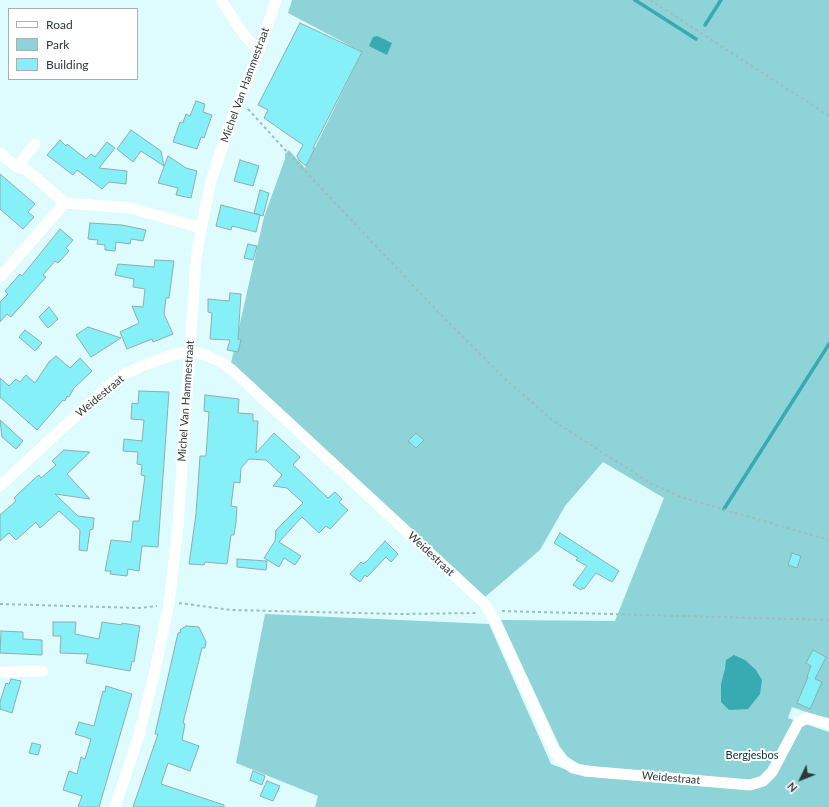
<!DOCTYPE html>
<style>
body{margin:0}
#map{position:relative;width:829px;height:807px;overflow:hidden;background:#defcfe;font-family:Lato,sans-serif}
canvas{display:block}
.legend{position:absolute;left:8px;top:8px;width:130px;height:72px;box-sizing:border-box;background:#fff;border:1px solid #abafaf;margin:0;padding:5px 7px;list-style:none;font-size:12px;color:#2c3738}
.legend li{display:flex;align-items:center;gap:8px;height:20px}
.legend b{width:20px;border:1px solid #abafaf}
.north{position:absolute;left:781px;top:759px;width:40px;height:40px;-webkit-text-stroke:3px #fff;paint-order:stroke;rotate:227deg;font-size:11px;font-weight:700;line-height:16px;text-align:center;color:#2c3738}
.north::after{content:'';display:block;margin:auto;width:14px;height:18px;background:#2c3738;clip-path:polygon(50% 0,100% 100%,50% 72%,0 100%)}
</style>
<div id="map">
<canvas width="829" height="807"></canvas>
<ul class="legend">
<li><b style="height:5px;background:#fff"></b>Road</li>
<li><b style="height:11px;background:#8dd3d8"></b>Park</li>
<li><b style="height:11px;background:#85f0f8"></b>Building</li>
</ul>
<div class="north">N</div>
</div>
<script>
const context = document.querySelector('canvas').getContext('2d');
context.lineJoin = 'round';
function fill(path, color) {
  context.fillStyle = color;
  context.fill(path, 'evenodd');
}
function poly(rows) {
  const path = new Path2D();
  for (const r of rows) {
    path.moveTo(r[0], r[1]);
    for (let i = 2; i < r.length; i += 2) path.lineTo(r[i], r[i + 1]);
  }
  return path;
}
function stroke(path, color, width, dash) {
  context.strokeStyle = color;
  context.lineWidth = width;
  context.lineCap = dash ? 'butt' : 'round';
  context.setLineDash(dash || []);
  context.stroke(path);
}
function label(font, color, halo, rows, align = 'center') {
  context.font = font + ' Lato,sans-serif';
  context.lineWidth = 4;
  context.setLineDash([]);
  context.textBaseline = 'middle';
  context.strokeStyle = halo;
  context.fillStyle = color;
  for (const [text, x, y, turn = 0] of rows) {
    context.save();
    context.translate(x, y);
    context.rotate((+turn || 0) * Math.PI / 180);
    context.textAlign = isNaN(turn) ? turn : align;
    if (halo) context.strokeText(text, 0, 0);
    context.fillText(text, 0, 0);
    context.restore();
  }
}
const green = poly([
 [292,0,829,0,829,720,792,707,788,718,829,732,829,807,315,807,318,796,236,763,265,614,489,624,551,764,583,776,694,785,624,771,579,764,568,757,560,747,501,620,615,621,664,498,603,462,565,506,540,550,485,597,231,363,264,217,285,159,285,154,289,150,305,168,362,52,288,13]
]);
const water = poly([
 [377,36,392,43,387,55,369,46,373,37],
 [734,655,745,660,756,670,762,680,760,694,748,709,729,710,721,702,721,684,725,669,726,660]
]);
const stream = poly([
 [635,0,696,39],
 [705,25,721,0],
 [724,509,829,344]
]);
const building = poly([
 [300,23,362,52,313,148,315,148,306,166,299,160,297,156,303,145,264,118,268,110,258,105,300,23],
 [196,101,205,104,203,112,212,115,204,138,201,137,197,149,173,142,180,122,183,123,186,114,190,116,196,101],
 [131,130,161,151,164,166,141,151,133,162,117,149,131,130],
 [60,140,66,146,67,144,86,159,91,154,95,157,107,142,115,148,99,168,127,171,126,184,109,182,102,189,77,170,73,175,47,155,60,140],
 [168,156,186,168,197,171,191,198,176,195,178,188,158,183,168,156],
 [240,160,259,166,253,186,234,181,240,160],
 [0,174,35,204,28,212,34,217,23,229,0,209,0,174],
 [260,190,269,193,263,216,254,213,260,190],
 [221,205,260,215,256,232,232,226,231,230,216,226,221,205],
 [90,223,122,225,146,230,143,241,131,239,130,244,116,242,115,251,105,250,105,245,97,244,98,240,88,239,90,223],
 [60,229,73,240,66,248,69,251,58,263,55,261,43,275,46,277,11,317,7,314,0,322,0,302,8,294,5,291,20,274,22,276,60,229],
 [248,244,257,246,253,260,244,258,248,244],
 [155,260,174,261,169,298,166,298,164,314,173,334,153,342,152,339,127,349,120,332,139,323,132,306,143,307,145,289,133,287,134,279,115,275,118,264,154,267,155,260],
 [230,293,241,294,238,339,241,340,238,352,227,350,230,340,210,339,212,313,208,312,208,299,229,301,230,293],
 [49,307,58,319,48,328,39,317,49,307],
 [88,327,121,338,91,357,76,335,88,327],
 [25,330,42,343,35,351,19,337,25,330],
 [56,356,70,368,80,358,92,371,74,388,69,397,67,396,65,401,63,400,37,430,0,397,0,378,9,386,16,379,20,382,26,375,35,383,49,362,56,356],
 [139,391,169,392,158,547,142,546,139,571,128,569,127,576,110,574,111,571,105,571,111,540,131,542,133,521,139,521,145,476,141,475,142,465,137,464,138,452,123,451,124,439,142,441,144,420,131,419,132,403,138,404,139,391],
 [205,395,239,399,238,413,253,414,253,421,258,421,256,453,274,433,300,457,293,465,328,498,335,492,342,499,339,502,348,510,330,529,326,526,319,533,302,517,279,542,301,556,295,565,284,558,279,567,264,558,275,541,276,530,303,503,287,488,273,486,282,475,266,460,249,459,241,468,240,483,234,482,231,506,237,507,236,522,234,535,231,535,227,564,205,562,204,565,189,564,196,514,200,456,206,456,209,412,204,411,205,395],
 [0,420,23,441,16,449,2,437,0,420],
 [416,433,424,440,416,448,408,441,416,433],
 [64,450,90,452,67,474,90,499,55,494,78,516,94,518,93,529,90,530,87,551,79,550,80,530,59,511,40,528,36,522,16,540,9,533,0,541,0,515,16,501,14,498,35,478,39,475,41,478,56,465,52,461,64,450],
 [560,533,619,571,612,582,596,573,584,589,582,588,581,590,573,585,587,566,576,560,578,558,554,543,560,533],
 [385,541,398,554,391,562,386,557,367,577,365,575,360,582,350,574,361,562,363,564,367,561,385,541],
 [792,553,801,556,797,568,788,565,792,553],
 [237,559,267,561,266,570,237,567,237,559],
 [53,622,76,622,75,634,99,639,102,622,122,625,122,623,140,626,134,662,132,661,130,671,86,663,88,654,60,653,61,636,53,636,53,622],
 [186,626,199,627,206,642,205,648,202,648,183,723,185,724,182,740,199,746,190,771,168,763,161,784,224,805,224,807,133,807,158,734,155,734,178,633,181,632,180,630,186,626],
 [1,631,23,632,23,639,42,640,42,655,0,653,1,631],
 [813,650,826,657,815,679,822,682,810,709,797,703,808,677,807,677,811,666,806,663,813,650],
 [11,679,21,681,12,713,0,709,0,702,6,683,9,684,11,679],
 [106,686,132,694,99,807,78,807,82,796,63,790,69,771,77,774,81,757,85,759,91,739,75,734,79,722,94,726,103,691,105,692,106,686],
 [32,743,41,745,38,755,29,753,32,743],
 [253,771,265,776,262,785,250,780,253,771],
 [267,781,280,786,273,801,260,796,267,781]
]);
const path = poly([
 [650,0,829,116],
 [248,109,288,153,440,314,504,378,552,420,650,483,681,497,829,540],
 [179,603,231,610,400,614,476,613],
 [0,604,139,608,157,606],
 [502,611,829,620]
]);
const street = poly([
 [221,0,244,35,259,51],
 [0,153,17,167,27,170,65,203,131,208,201,228],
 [17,167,35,144],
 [0,277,65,203],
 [0,486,107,387,125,374,144,365,176,354,189,352,202,354,221,362,232,370,484,603,496,623,555,752,564,762,573,768,585,771,750,785,763,781,772,772,798,723,807,718,829,724],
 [0,672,43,671],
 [115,807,139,735,155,671,169,604,178,526,196,260,201,228,211,181,231,121,259,51,276,0]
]);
const streetNames = [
 ["Michel Van Hammestraat",245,85,-70],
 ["Weidestraat",100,396,-40],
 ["Michel Van Hammestraat",186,401,-86],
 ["Weidestraat",431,554,43],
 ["Weidestraat",671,778,5]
];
const parkNames = [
 ["Bergjesbos",752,755]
];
fill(green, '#8dd3d8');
fill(water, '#38aab2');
stroke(stream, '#38aab2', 3.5);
fill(building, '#85f0f8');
stroke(building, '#90acae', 1);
stroke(path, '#a3bbbd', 2, [3, 3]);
stroke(street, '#fff', 11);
label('11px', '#2c3738', '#fff', streetNames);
label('11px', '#003639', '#fff', parkNames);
</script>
